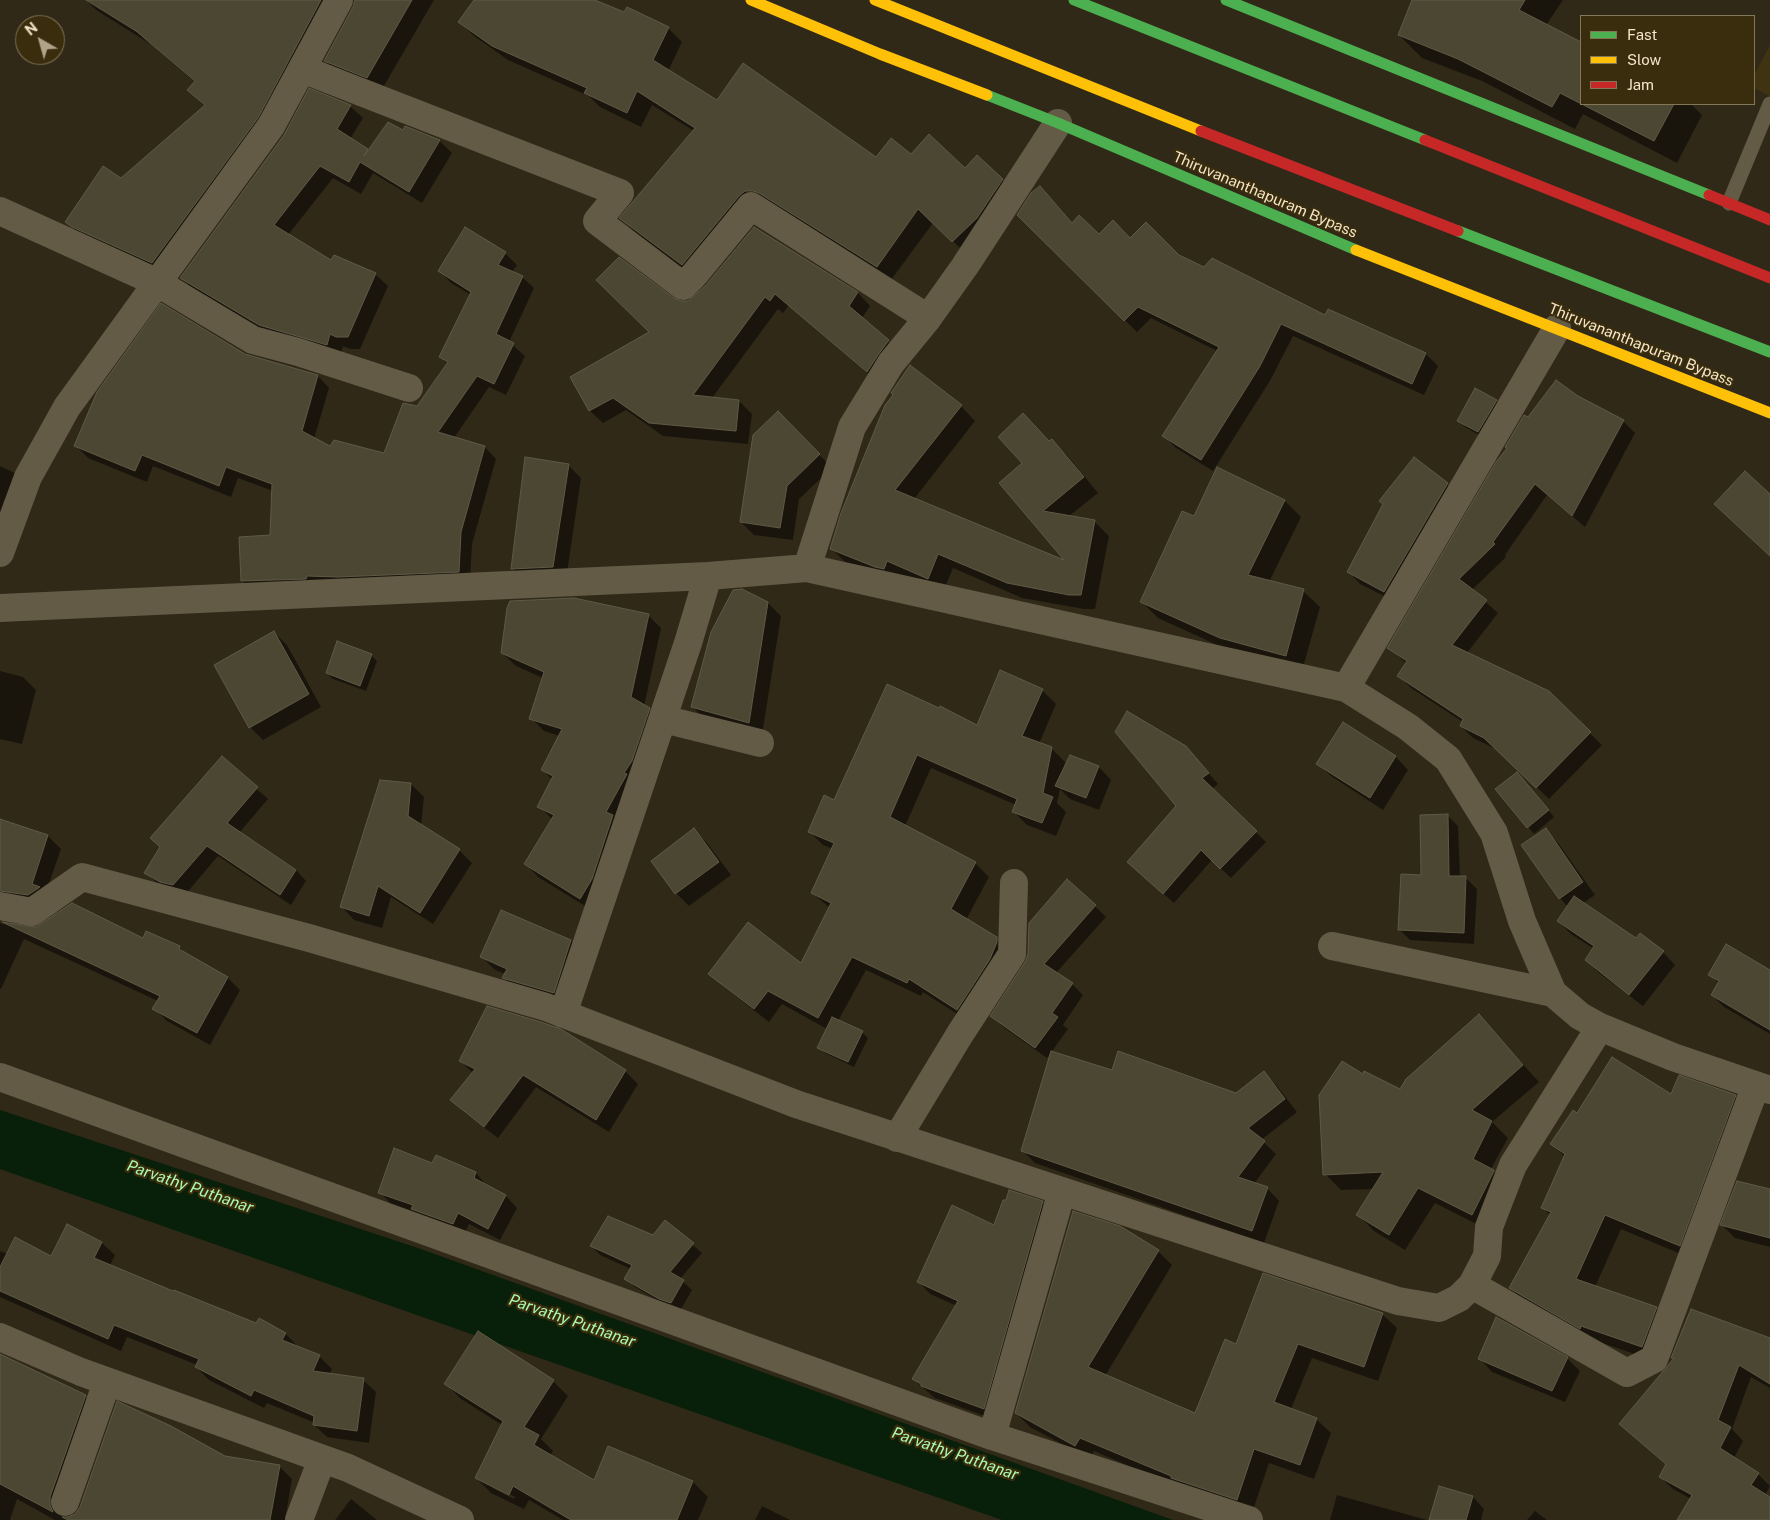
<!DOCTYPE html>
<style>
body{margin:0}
#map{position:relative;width:1770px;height:1520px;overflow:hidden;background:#302918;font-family:"Public Sans",sans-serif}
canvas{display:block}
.legend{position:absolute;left:1580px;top:15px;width:175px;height:90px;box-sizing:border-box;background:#3a2d0d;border:1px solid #847757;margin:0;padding:6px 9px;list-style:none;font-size:15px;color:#f3e5c7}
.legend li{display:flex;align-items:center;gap:10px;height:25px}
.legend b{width:25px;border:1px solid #847757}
.north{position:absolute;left:15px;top:15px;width:50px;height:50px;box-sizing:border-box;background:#3a2d0d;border:1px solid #847757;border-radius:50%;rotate:322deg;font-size:14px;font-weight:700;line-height:20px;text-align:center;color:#f3e5c7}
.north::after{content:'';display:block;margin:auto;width:18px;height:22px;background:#afa38a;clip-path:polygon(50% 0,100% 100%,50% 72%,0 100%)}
</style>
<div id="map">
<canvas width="1770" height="1520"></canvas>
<ul class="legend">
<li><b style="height:6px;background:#4caf50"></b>Fast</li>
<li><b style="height:6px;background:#ffc107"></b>Slow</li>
<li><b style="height:6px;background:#c62828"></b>Jam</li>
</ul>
<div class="north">N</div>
</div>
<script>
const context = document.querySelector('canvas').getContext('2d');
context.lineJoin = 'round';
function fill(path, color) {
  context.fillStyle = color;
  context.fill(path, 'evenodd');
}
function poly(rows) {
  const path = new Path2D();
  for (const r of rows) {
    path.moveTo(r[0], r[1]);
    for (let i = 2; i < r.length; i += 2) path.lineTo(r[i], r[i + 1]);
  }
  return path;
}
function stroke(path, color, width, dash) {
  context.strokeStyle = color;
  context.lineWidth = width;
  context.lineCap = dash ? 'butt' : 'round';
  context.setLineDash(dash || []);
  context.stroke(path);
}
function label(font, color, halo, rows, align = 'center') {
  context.font = font + ' "Public Sans",sans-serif';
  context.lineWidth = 4.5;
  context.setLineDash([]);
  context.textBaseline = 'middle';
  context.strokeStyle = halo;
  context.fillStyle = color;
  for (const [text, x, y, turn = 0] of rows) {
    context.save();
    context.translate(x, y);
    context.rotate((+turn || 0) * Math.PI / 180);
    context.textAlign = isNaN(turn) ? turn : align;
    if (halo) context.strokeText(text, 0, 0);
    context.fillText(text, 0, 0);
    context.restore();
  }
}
const built = poly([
 [1770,45,1770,96,1754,88,1754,75]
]);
const water = poly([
 [0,1110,418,1248,1173,1520,1002,1520,0,1169]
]);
const shadow = poly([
 [86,0,347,0,167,276,81,236,67,222,121,180,205,106,189,90,195,82,152,45,96,10],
 [356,0,434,0,381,91,340,75,325,61,354,8],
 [476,0,592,0,624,14,668,28,682,42,668,71,717,102,877,158,911,155,1002,180,1017,194,968,255,933,223,891,280,768,204,696,279,635,232,621,218,694,131,652,105,641,127,600,107,589,96,508,60,474,36,460,22],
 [1413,0,1563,0,1546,25,1580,43,1581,42,1581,104,1691,104,1702,115,1677,163,1583,114,1575,129,1482,81,1422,58,1399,35],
 [350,106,363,118,350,139,368,151,403,132,406,128,440,141,452,153,422,203,373,173,361,194,333,178,288,235,332,262,375,274,388,286,360,349,350,349,343,346,340,357,273,337,194,290,182,278],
 [1040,187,1073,224,1100,236,1130,239,1178,256,1205,269,1325,317,1426,354,1438,366,1424,395,1293,336,1271,379,1213,471,1176,448,1164,436,1217,351,1151,318,1137,332,1019,215],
 [755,228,858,293,870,306,862,318,901,354,880,384,789,305,783,313,778,309,712,398,739,401,752,414,748,444,663,436,626,410,603,423,590,411,571,378,650,332,673,300,681,303,689,302,707,286],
 [466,229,505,253,517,265,512,272,522,277,534,288,509,342,525,356,506,395,489,387,454,438,485,447,496,459,472,544,470,583,254,593,242,581,272,537,273,491,238,478,231,497,153,466,147,482,88,458,76,446,245,355,318,376,329,388,314,439,330,448,385,455,448,364,440,357,471,295,451,283,440,271],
 [1577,397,1623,421,1635,433,1585,527,1547,495,1505,555,1506,557,1472,590,1498,613,1467,653,1548,692,1602,745,1549,799,1498,750,1473,738,1461,726,1463,722,1411,688,1399,676,1407,664,1389,648,1528,418],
 [1496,401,1502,407,1484,438,1465,427,1459,421],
 [961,406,975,421,914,499,1068,563,1001,483,1052,441,1067,455,1098,493,1068,517,1095,522,1109,536,1095,609,1084,609,1022,598,953,568,943,592,846,563,831,548],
 [778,412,832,468,799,499,793,540,754,535,741,522],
 [568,465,581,478,566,580,525,582,513,569],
 [0,466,13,472,28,487,0,562],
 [1218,469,1285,501,1301,517,1269,582,1303,591,1320,607,1302,671,1237,654,1158,618,1142,602,1194,518],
 [1447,484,1458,496,1396,602,1360,584,1349,572],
 [768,603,781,616,762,735,705,720,693,707],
 [648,615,661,628,644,707,662,722,593,911,538,877,526,864,553,820,539,806,552,780,542,769,560,736,544,731,531,718,543,678,516,666,502,653],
 [274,632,287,645,321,707,263,740,250,727],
 [371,655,377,661,366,691,333,679,327,673],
 [0,671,23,677,36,690,22,744,0,739],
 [1001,672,1042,690,1056,704,1039,744,1051,748,1065,762,1064,769,1099,767,1111,780,1099,810,1070,799,1060,789,1057,803,1066,812,1056,836,1027,825,1013,811,1016,805,931,768,905,826,975,863,989,877,966,920,996,938,1010,953,971,1023,923,992,921,996,866,970,838,1021,862,1032,868,1038,854,1067,825,1053,819,1047,827,1029,782,1004,769,1022,724,987,710,974,802,965,830,908,812,893,833,849,823,845,809,831,834,801,887,686,977,727],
 [1344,723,1396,757,1408,770,1383,810,1331,776,1318,764],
 [1186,747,1218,784,1212,789,1266,842,1231,878,1212,860,1174,903,1139,872,1178,806],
 [222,758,268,799,239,833,296,870,306,881,291,905,218,856,184,896,157,883,146,872],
 [1523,779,1554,817,1534,834,1497,789],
 [411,784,424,797,421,826,459,850,472,863,433,924,391,897,382,928,354,920,342,907],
 [1447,815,1458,826,1460,877,1466,878,1477,889,1474,944,1410,940,1399,929],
 [0,820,48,836,61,849,45,895,0,910],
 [694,830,707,843,731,875,689,906,676,893,653,861],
 [1545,830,1558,843,1595,895,1583,903,1636,940,1663,952,1675,965,1643,1006,1599,973,1586,960,1594,949,1571,934,1558,921,1568,907,1560,898],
 [1095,906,1106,917,1056,973,1072,984,1083,995,1063,1025,1068,1029,1047,1058,1003,1027,992,1016,1026,963,1029,955],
 [502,912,571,941,584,954,566,1005,517,990,504,978,506,974,495,970,482,957],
 [0,923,35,929,144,939,179,947,186,954,228,978,240,990,210,1045,167,1021,154,1008,158,1001,24,939,1,989,0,988],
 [1770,971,1770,1034,1724,1007,1712,995,1719,984,1710,974],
 [1479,1016,1539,1082,1492,1122,1508,1138,1491,1169,1510,1187,1488,1230,1435,1203,1405,1250,1374,1231,1358,1215,1374,1189,1341,1190,1325,1174,1363,1076,1401,1091],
 [560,1031,625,1071,638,1084,609,1132,536,1087,498,1138,465,1113,452,1100,473,1073,460,1061],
 [1112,1072,1236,1094,1264,1073,1276,1085,1297,1112,1261,1140,1276,1154,1254,1184,1267,1188,1279,1201,1264,1243,1035,1163,1022,1150],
 [1672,1096,1735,1096,1751,1111,1695,1260,1621,1229,1595,1287,1656,1308,1672,1323,1657,1362,1597,1341,1526,1303,1510,1288,1551,1216,1542,1207,1565,1157,1552,1144,1577,1115],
 [437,1156,476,1173,487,1186,506,1196,517,1208,500,1240,469,1224,464,1235,391,1204,380,1192,433,1164],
 [1770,1190,1770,1247,1735,1238,1722,1225],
 [1042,1202,1055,1215,996,1420,935,1398,913,1379,957,1306,930,1294,918,1281,995,1226],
 [666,1222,702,1253,680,1279,692,1290,680,1311,669,1307,635,1287,626,1279,631,1269,600,1255,592,1246,653,1237],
 [67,1226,102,1243,115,1255,110,1266,256,1325,259,1320,286,1334,298,1347,319,1356,332,1369,329,1375,363,1380,376,1392,369,1443,327,1437,314,1425,315,1423,267,1403,264,1408,209,1380,196,1367,197,1365,127,1337,121,1351,0,1297,0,1251,8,1254,51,1257],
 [1158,1251,1172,1265,1105,1376,1195,1415,1236,1345,1382,1314,1397,1328,1378,1381,1312,1358,1291,1409,1316,1419,1331,1433,1314,1479,1269,1463,1252,1513,1183,1489,1094,1451,1090,1459,1030,1427,1016,1413],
 [0,1356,85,1396,102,1412,66,1514,66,1518,225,1457,279,1466,292,1479,285,1520,55,1520,17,1499,10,1520,0,1520],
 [1673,1357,1770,1360,1770,1388,1751,1377,1732,1429,1743,1441,1734,1458,1758,1474,1770,1486,1765,1495,1770,1499,1770,1520,1679,1520,1691,1499,1673,1489,1660,1477,1667,1465,1621,1424,1675,1359],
 [1567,1358,1580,1371,1565,1402,1492,1372,1480,1359],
 [553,1381,568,1396,541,1439,553,1451,550,1456,595,1482,609,1447,693,1482,708,1497,698,1520,563,1520,529,1500,524,1509,491,1493,476,1478,502,1425,461,1399,446,1384],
 [493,1486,515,1497,514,1499,493,1488],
 [1440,1487,1473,1497,1484,1509,1481,1520,1430,1520],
 [1337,1495,1427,1520,1330,1520],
 [351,1499,377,1520,335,1520],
 [762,1506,790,1520,755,1520],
 [1535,1511,1547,1520,1527,1520]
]);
const building = poly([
 [86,0,321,0,258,118,152,263,72,227,65,222,103,166,121,178,205,105,187,90,195,81,136,31,86,0],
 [355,0,412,0,367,78,324,61,353,7,355,0],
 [474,0,595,0,624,12,627,7,669,27,653,60,717,100,743,63,876,157,891,138,911,154,929,134,965,168,977,155,1003,179,977,218,952,242,918,209,877,267,759,193,753,191,745,191,739,196,682,265,619,218,695,128,637,91,627,113,584,93,587,88,492,46,458,22,474,0],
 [1412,0,1525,0,1519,10,1581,42,1581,104,1674,104,1654,141,1560,93,1552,107,1458,59,1398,35,1412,0],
 [309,88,351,105,337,129,368,149,364,156,388,122,403,130,405,126,440,140,409,192,360,162,349,182,320,166,274,225,331,260,334,255,376,273,348,337,336,337,330,334,327,345,259,325,180,278,284,135,309,88],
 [1040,186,1072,223,1079,215,1099,234,1113,220,1130,238,1146,222,1179,255,1204,267,1212,258,1325,315,1328,309,1426,353,1412,384,1281,324,1260,366,1201,460,1162,436,1219,347,1138,307,1124,321,1017,215,1031,193,1040,186],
 [465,227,506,252,498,265,523,276,496,334,514,343,494,384,477,376,438,432,485,446,461,532,459,572,338,577,307,576,306,579,241,581,239,537,270,535,272,484,226,467,219,486,142,455,135,471,74,446,97,392,161,303,245,354,318,375,302,431,330,446,334,440,384,453,403,403,417,406,448,362,439,357,471,292,438,271,465,227],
 [754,227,858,292,849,306,889,340,878,355,867,372,775,294,770,301,765,297,693,395,739,400,736,431,649,423,613,398,589,411,570,377,649,332,596,280,619,257,674,298,681,301,688,301,706,285,754,227],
 [910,365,962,405,895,490,1064,560,999,483,1022,463,998,437,1023,413,1049,441,1052,439,1084,477,1043,511,1095,520,1081,595,1069,595,1007,583,938,554,928,579,887,561,884,569,875,567,830,549,841,513,885,405,893,395,891,393,910,365],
 [1556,380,1578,396,1624,420,1572,516,1535,484,1493,542,1495,544,1459,579,1487,600,1452,645,1549,691,1591,732,1536,788,1484,738,1460,726,1463,719,1397,676,1407,661,1387,648,1496,462,1507,448,1505,447,1524,415,1528,417,1556,380],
 [1475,388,1497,400,1478,432,1457,421,1475,388],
 [778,411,820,454,787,486,780,528,740,522,753,435,778,411],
 [525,457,569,464,553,567,511,569,525,457],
 [1414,457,1448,483,1384,592,1347,572,1383,504,1379,501,1414,457],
 [1217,467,1285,500,1248,575,1304,589,1286,656,1220,638,1140,602,1182,511,1194,516,1217,467],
 [1745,471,1770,494,1770,556,1714,504,1745,471],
 [742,589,768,602,749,723,691,707,711,632,733,590,742,589],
 [574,598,649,614,631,697,650,708,632,761,624,773,627,774,606,812,613,815,592,879,580,899,524,864,554,815,537,807,553,776,541,770,562,729,529,719,544,672,501,653,507,608,510,601,574,598],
 [274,631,309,694,249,728,214,665,274,631],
 [337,641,372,654,360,686,326,673,337,641],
 [1000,670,1043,689,1022,736,1052,747,1043,793,1053,797,1042,823,1012,812,1017,799,917,755,890,817,976,862,951,909,997,937,997,942,990,959,957,1010,909,979,907,983,852,957,818,1018,768,991,754,1009,708,974,748,922,801,963,831,903,811,893,834,843,808,832,824,795,834,800,887,684,939,708,940,706,977,725,1000,670],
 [1127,711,1186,746,1209,773,1202,778,1257,831,1220,869,1201,850,1163,894,1127,862,1176,806,1115,732,1127,711],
 [1343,722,1396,756,1370,798,1316,764,1343,722],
 [1070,755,1099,766,1086,798,1055,786,1070,755],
 [222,756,258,787,227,823,296,870,280,895,207,846,173,885,160,882,144,873,160,847,150,838,222,756],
 [1517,772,1549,810,1527,828,1495,789,1517,772],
 [380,780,411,783,408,816,460,849,420,913,378,886,369,916,340,907,380,780],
 [1448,814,1449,876,1466,876,1464,933,1398,930,1401,874,1421,875,1420,815,1448,814],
 [0,819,48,835,32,884,40,887,28,895,0,891,0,819],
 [694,828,719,862,675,894,651,861,694,828],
 [1546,828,1583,882,1559,899,1521,845,1546,828],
 [1067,879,1096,905,1044,964,1073,983,1052,1013,1058,1017,1035,1048,990,1016,1025,962,1028,954,1029,923,1067,879],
 [1574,896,1636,938,1640,933,1664,951,1629,995,1585,960,1594,946,1557,921,1574,896],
 [72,903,143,938,146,931,180,946,179,949,228,977,197,1033,152,1009,160,996,2,922,36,927,72,903],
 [501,910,571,940,554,993,502,978,507,969,480,957,501,910],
 [1726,944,1770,970,1770,1030,1711,995,1719,981,1708,975,1726,944],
 [487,1006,541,1022,561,1029,626,1070,596,1120,523,1075,484,1127,450,1100,475,1069,459,1061,487,1006],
 [1479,1014,1523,1065,1472,1110,1492,1121,1473,1159,1494,1170,1494,1171,1472,1215,1418,1188,1389,1235,1356,1215,1383,1172,1323,1175,1319,1095,1342,1061,1363,1074,1364,1071,1400,1089,1406,1079,1479,1014],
 [832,1017,863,1031,848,1062,817,1048,832,1017],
 [1051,1051,1112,1070,1118,1051,1236,1093,1264,1071,1285,1099,1248,1128,1265,1141,1238,1177,1268,1187,1252,1231,1021,1151,1051,1051],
 [1612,1057,1671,1094,1679,1075,1736,1095,1680,1246,1605,1215,1576,1279,1657,1307,1642,1347,1581,1326,1580,1329,1509,1288,1551,1212,1541,1208,1565,1154,1550,1144,1573,1110,1577,1113,1612,1057],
 [394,1148,432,1163,436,1155,476,1172,474,1178,506,1195,488,1229,458,1213,453,1224,411,1209,413,1205,378,1193,394,1148],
 [1737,1181,1770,1189,1770,1238,1720,1225,1737,1181],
 [1009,1190,1043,1201,984,1409,921,1386,921,1384,912,1379,958,1301,917,1282,952,1205,994,1225,1003,1200,1006,1200,1009,1190],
 [1073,1211,1120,1226,1159,1250,1088,1367,1195,1413,1225,1339,1236,1344,1263,1273,1383,1313,1364,1367,1298,1344,1274,1402,1317,1418,1300,1465,1254,1449,1237,1500,1171,1478,1171,1476,1080,1438,1075,1446,1015,1413,1073,1211],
 [608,1216,653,1235,665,1220,694,1243,670,1272,684,1280,671,1303,659,1299,624,1279,632,1265,590,1246,608,1216],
 [67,1224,102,1242,94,1258,173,1291,174,1290,256,1323,259,1318,286,1333,282,1340,320,1355,313,1371,364,1378,357,1431,313,1425,314,1416,254,1390,251,1396,195,1367,199,1359,114,1325,108,1339,0,1291,0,1267,15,1237,51,1256,67,1224],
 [1691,1309,1770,1338,1770,1384,1739,1365,1718,1420,1731,1427,1720,1448,1759,1473,1751,1485,1770,1497,1770,1520,1677,1520,1692,1495,1659,1477,1666,1464,1619,1424,1674,1358,1671,1358,1691,1309],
 [1496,1317,1568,1357,1552,1391,1478,1359,1496,1317],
 [478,1331,554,1380,524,1427,539,1435,534,1445,594,1480,608,1446,693,1481,677,1520,571,1520,513,1486,509,1495,475,1478,503,1421,444,1384,478,1331],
 [0,1354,86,1395,50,1497,50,1505,53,1512,0,1484,0,1354],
 [117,1401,171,1426,225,1456,280,1465,270,1520,68,1520,62,1517,68,1517,75,1514,80,1507,117,1401],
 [1439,1486,1473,1496,1466,1520,1429,1520,1439,1486]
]);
const lane = poly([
 [1729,203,1770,104]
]);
const street = poly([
 [302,69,620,193,597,221,683,286,694,275,751,206,928,318],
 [0,211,156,282,253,340,298,352,409,388],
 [0,553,28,477,67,407,271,126,339,0],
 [807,568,852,427,891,363,928,318,965,266,1058,123],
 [0,608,708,576,807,568,1346,688,1408,727,1448,759,1494,833,1522,921,1553,993,1580,1016,1600,1027,1673,1057,1770,1090],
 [1346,688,1557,328],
 [663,719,760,743],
 [0,906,32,912,82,877,309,938,546,1007,796,1104,1398,1301,1439,1308,1459,1298,1472,1285,1487,1256,1489,1227,1513,1165,1600,1027],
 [1332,946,1553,993],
 [563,1014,688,643,708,576],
 [0,1077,992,1436,1249,1520],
 [897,1138,960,1034,1012,954,1014,883],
 [1472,1285,1627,1373,1654,1359,1756,1085],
 [0,1337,81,1372,348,1468,460,1520],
 [992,1436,1062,1191],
 [65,1502,107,1382],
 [299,1520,322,1459]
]);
const fast = poly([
 [1074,0,1425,140],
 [1226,0,1709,195],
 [987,95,1058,123,1356,250],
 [1458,231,1770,352]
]);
const slow = poly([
 [751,0,880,54,987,95],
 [875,0,1201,131],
 [1356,250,1770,413]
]);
const jam = poly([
 [1201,131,1458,231],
 [1425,140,1770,278],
 [1709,195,1770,220]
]);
const streetNames = [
 ["Thiruvananthapuram Bypass",1265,195,23],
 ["Thiruvananthapuram Bypass",1641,345,22]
];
const waterNames = [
 ["Parvathy Puthanar",190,1187,19],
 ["Parvathy Puthanar",572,1321,19],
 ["Parvathy Puthanar",955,1454,19]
];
fill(built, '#403311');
fill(water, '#081f09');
fill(shadow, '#0007');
fill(building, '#4c4732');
stroke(building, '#5e5a46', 1);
stroke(lane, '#645b47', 15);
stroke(street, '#645b47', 28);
stroke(fast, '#4caf50', 11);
stroke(slow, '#ffc107', 11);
stroke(jam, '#c62828', 11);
label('15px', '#f3e5c7', '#3a2d0d', streetNames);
label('italic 16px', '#a8fbaf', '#3a2d0d', waterNames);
</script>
